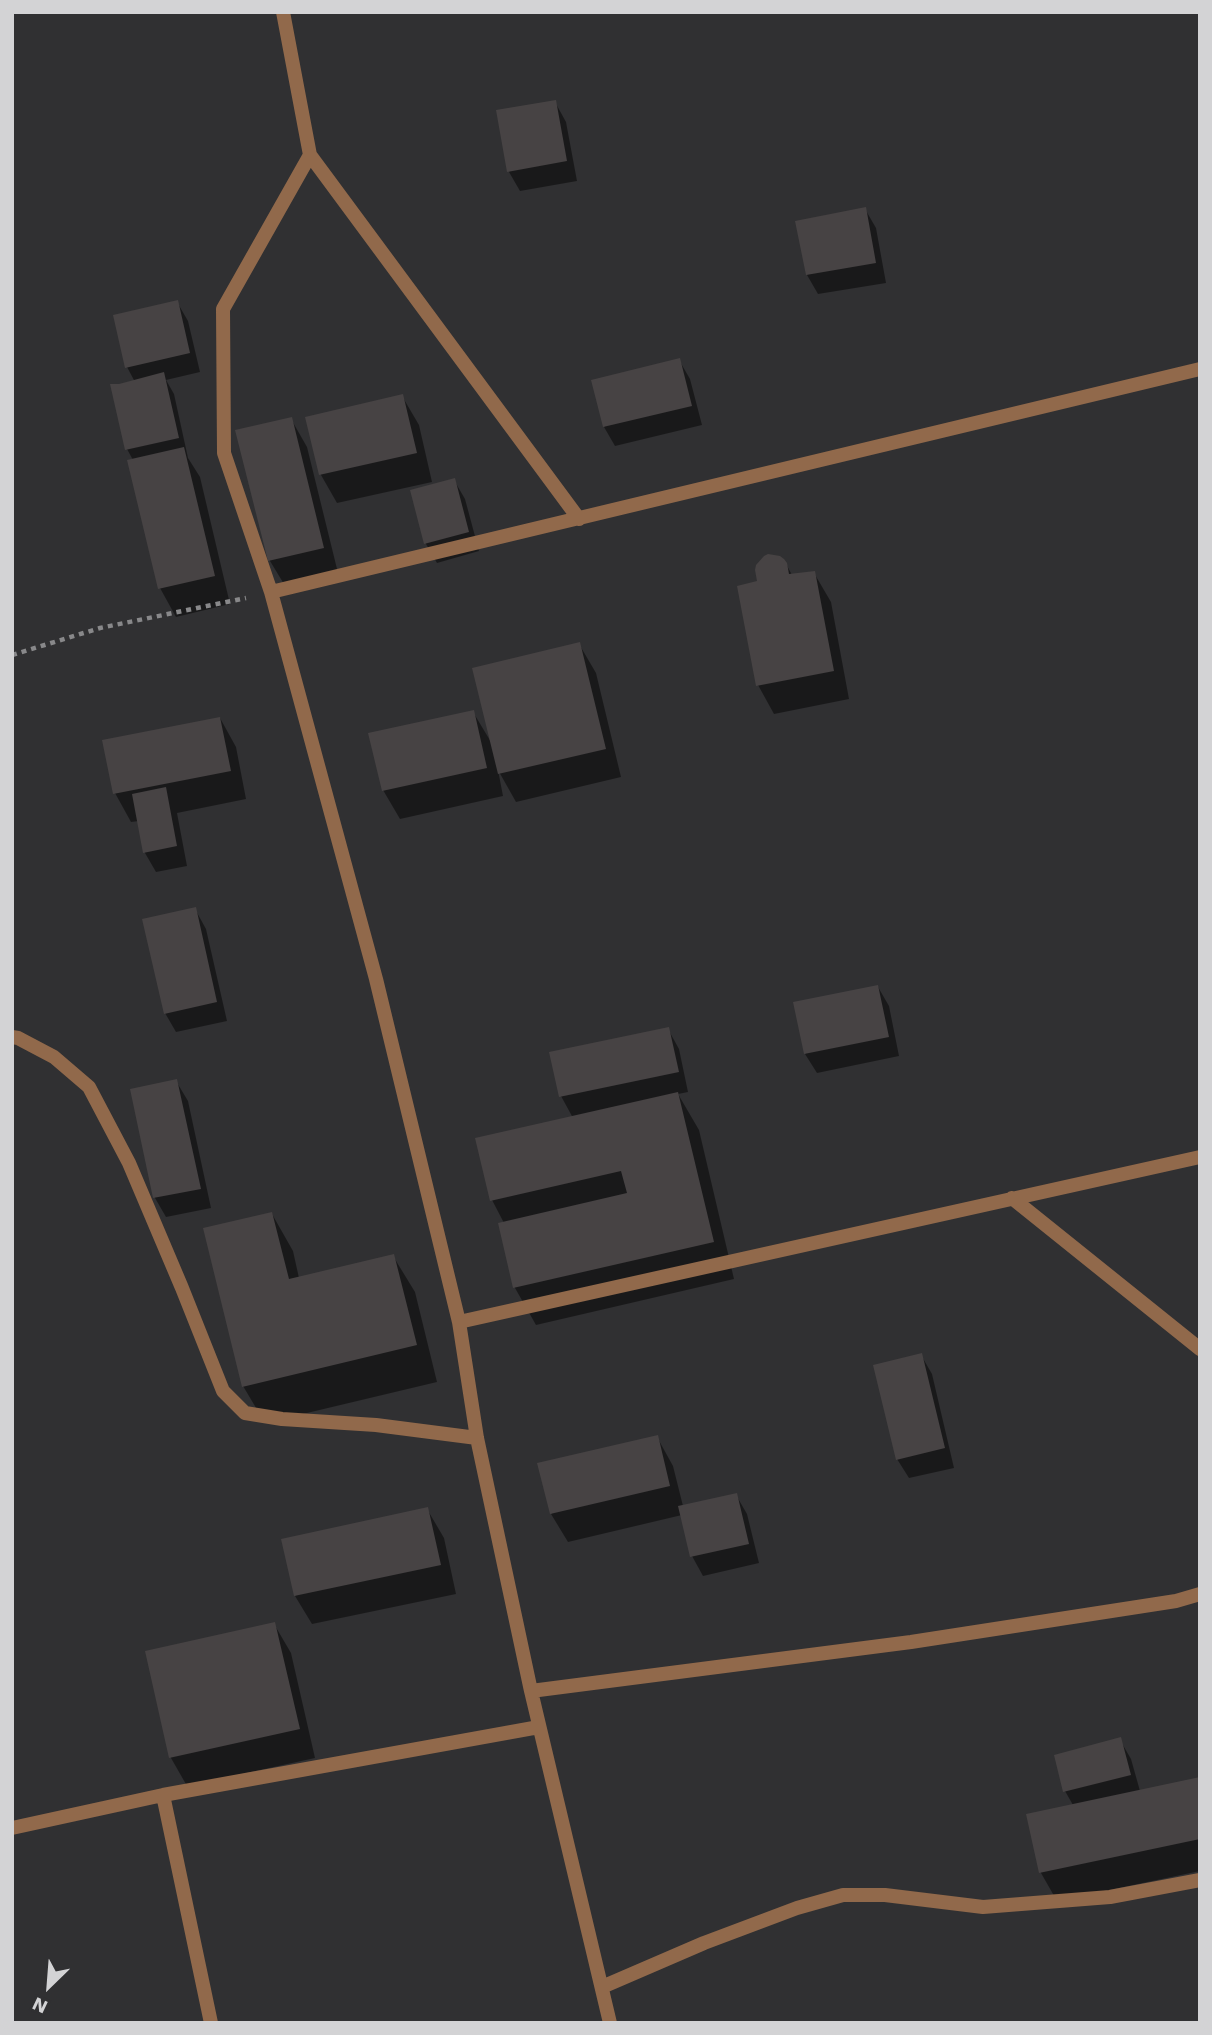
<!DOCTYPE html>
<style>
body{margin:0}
#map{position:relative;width:1212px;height:2035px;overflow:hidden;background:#303032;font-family:"Work Sans",sans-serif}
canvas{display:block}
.frame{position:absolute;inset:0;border:14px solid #d3d3d5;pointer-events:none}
.north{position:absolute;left:14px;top:1951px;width:70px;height:70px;-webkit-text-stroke:5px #303032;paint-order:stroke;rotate:205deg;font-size:19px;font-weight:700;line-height:28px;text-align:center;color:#d3d3d5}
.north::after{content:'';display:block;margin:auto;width:24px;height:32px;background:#d3d3d5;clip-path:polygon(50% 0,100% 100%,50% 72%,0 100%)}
</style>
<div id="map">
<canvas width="1212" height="2035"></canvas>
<div class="frame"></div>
<div class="north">N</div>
</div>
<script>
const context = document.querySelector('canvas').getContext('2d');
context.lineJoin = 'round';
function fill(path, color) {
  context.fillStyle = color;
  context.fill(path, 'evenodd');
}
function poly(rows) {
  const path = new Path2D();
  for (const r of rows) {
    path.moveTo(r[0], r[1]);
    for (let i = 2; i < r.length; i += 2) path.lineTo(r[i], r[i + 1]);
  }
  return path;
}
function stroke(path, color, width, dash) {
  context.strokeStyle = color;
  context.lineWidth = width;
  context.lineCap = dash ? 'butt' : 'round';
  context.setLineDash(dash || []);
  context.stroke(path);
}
const shadow = poly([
 [555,102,566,122,577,181,520,191,509,172],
 [865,209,876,228,886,283,818,294,807,275],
 [177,302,188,321,200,372,166,380,174,394,188,458,200,477,230,604,176,617,160,588,133,460,127,449,135,382,127,367],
 [679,360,690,379,702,425,615,446,604,427],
 [402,396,419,425,432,482,337,503,321,475,307,418],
 [291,419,307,447,339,577,287,589,270,561,237,431],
 [454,480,465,499,479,551,437,563,426,544,412,492],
 [786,564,792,575,814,573,831,602,849,699,774,714,758,685,757,583],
 [579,644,596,673,621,777,516,802,498,770,503,796,400,819,383,790,473,712,491,742],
 [220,718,236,747,246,799,177,813,187,866,156,872,145,853,139,821,131,822,115,793],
 [195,909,206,929,227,1021,176,1032,165,1013],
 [878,987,889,1006,899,1056,817,1073,805,1054],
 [668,1029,679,1049,688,1092,678,1094,699,1130,734,1279,536,1325,515,1288,500,1224,504,1223,492,1200,573,1118,561,1096],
 [176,1081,188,1101,211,1208,166,1217,155,1198,132,1090],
 [272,1214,293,1251,299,1278,393,1256,415,1292,437,1382,265,1423,243,1386],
 [921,1355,932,1374,954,1468,909,1478,897,1459],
 [657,1437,673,1466,683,1506,736,1495,747,1514,759,1563,703,1576,692,1556,682,1515,568,1542,551,1514],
 [427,1509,444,1538,456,1594,312,1624,295,1596],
 [274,1624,291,1653,315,1758,187,1786,171,1758,147,1653],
 [1120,1740,1131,1759,1140,1791,1200,1779,1200,1871,1057,1901,1041,1873,1028,1815,1073,1805,1065,1791]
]);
const building = poly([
 [556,100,567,161,507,172,496,110],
 [866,207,876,263,806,275,795,221],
 [178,300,190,353,125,368,113,315],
 [680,358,692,406,603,427,591,380],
 [164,372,179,438,125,450,110,384,119,384],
 [403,394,417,453,319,475,305,417],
 [292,417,324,548,268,561,235,430],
 [184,447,215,576,158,589,127,460],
 [455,478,469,532,424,544,410,490],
 [768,554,780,556,784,559,787,563,789,574,815,571,834,671,756,686,737,586,757,581,755,570,756,565,764,556],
 [580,642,606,749,498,774,472,668],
 [474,710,487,768,382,791,368,733],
 [220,717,231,771,113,794,102,740],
 [166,787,177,846,143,853,132,794],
 [196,907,217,1002,164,1014,142,919],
 [878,985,889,1037,804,1054,793,1002],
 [669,1027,679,1072,559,1097,549,1052],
 [177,1079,201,1189,153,1198,130,1089],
 [678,1092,714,1242,513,1288,498,1223,627,1193,621,1171,490,1201,475,1138],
 [272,1212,289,1279,394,1254,417,1345,242,1387,203,1228],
 [922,1353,945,1448,896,1460,873,1365],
 [658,1435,670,1486,550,1514,537,1463],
 [737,1493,749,1544,690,1557,678,1506],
 [428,1507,441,1565,294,1596,281,1539],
 [275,1622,300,1729,169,1758,145,1651],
 [1121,1737,1131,1775,1063,1792,1054,1755],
 [1200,1777,1200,1839,1039,1873,1026,1814]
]);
const path = poly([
 [12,655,100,628,246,598]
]);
const street = poly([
 [283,12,310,155,579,519],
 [271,592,224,453,223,309,310,155],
 [12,1037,18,1038,54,1057,89,1087,129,1163,182,1288,223,1391,245,1413,282,1419,376,1425,477,1438],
 [1012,1198,1200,1349],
 [459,1322,1200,1157],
 [531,1691,911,1642,1176,1601,1200,1594],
 [163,1795,211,2023],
 [12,1828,163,1795,539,1727],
 [602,1987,704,1943,797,1908,843,1895,885,1895,983,1907,1110,1897,1200,1880],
 [610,2023,531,1691,477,1438,459,1322,376,979,271,592,1200,369]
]);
fill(shadow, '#0007');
fill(building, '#474344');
stroke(path, '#88888a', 4.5, [5, 5]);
stroke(street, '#91694b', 14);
</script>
